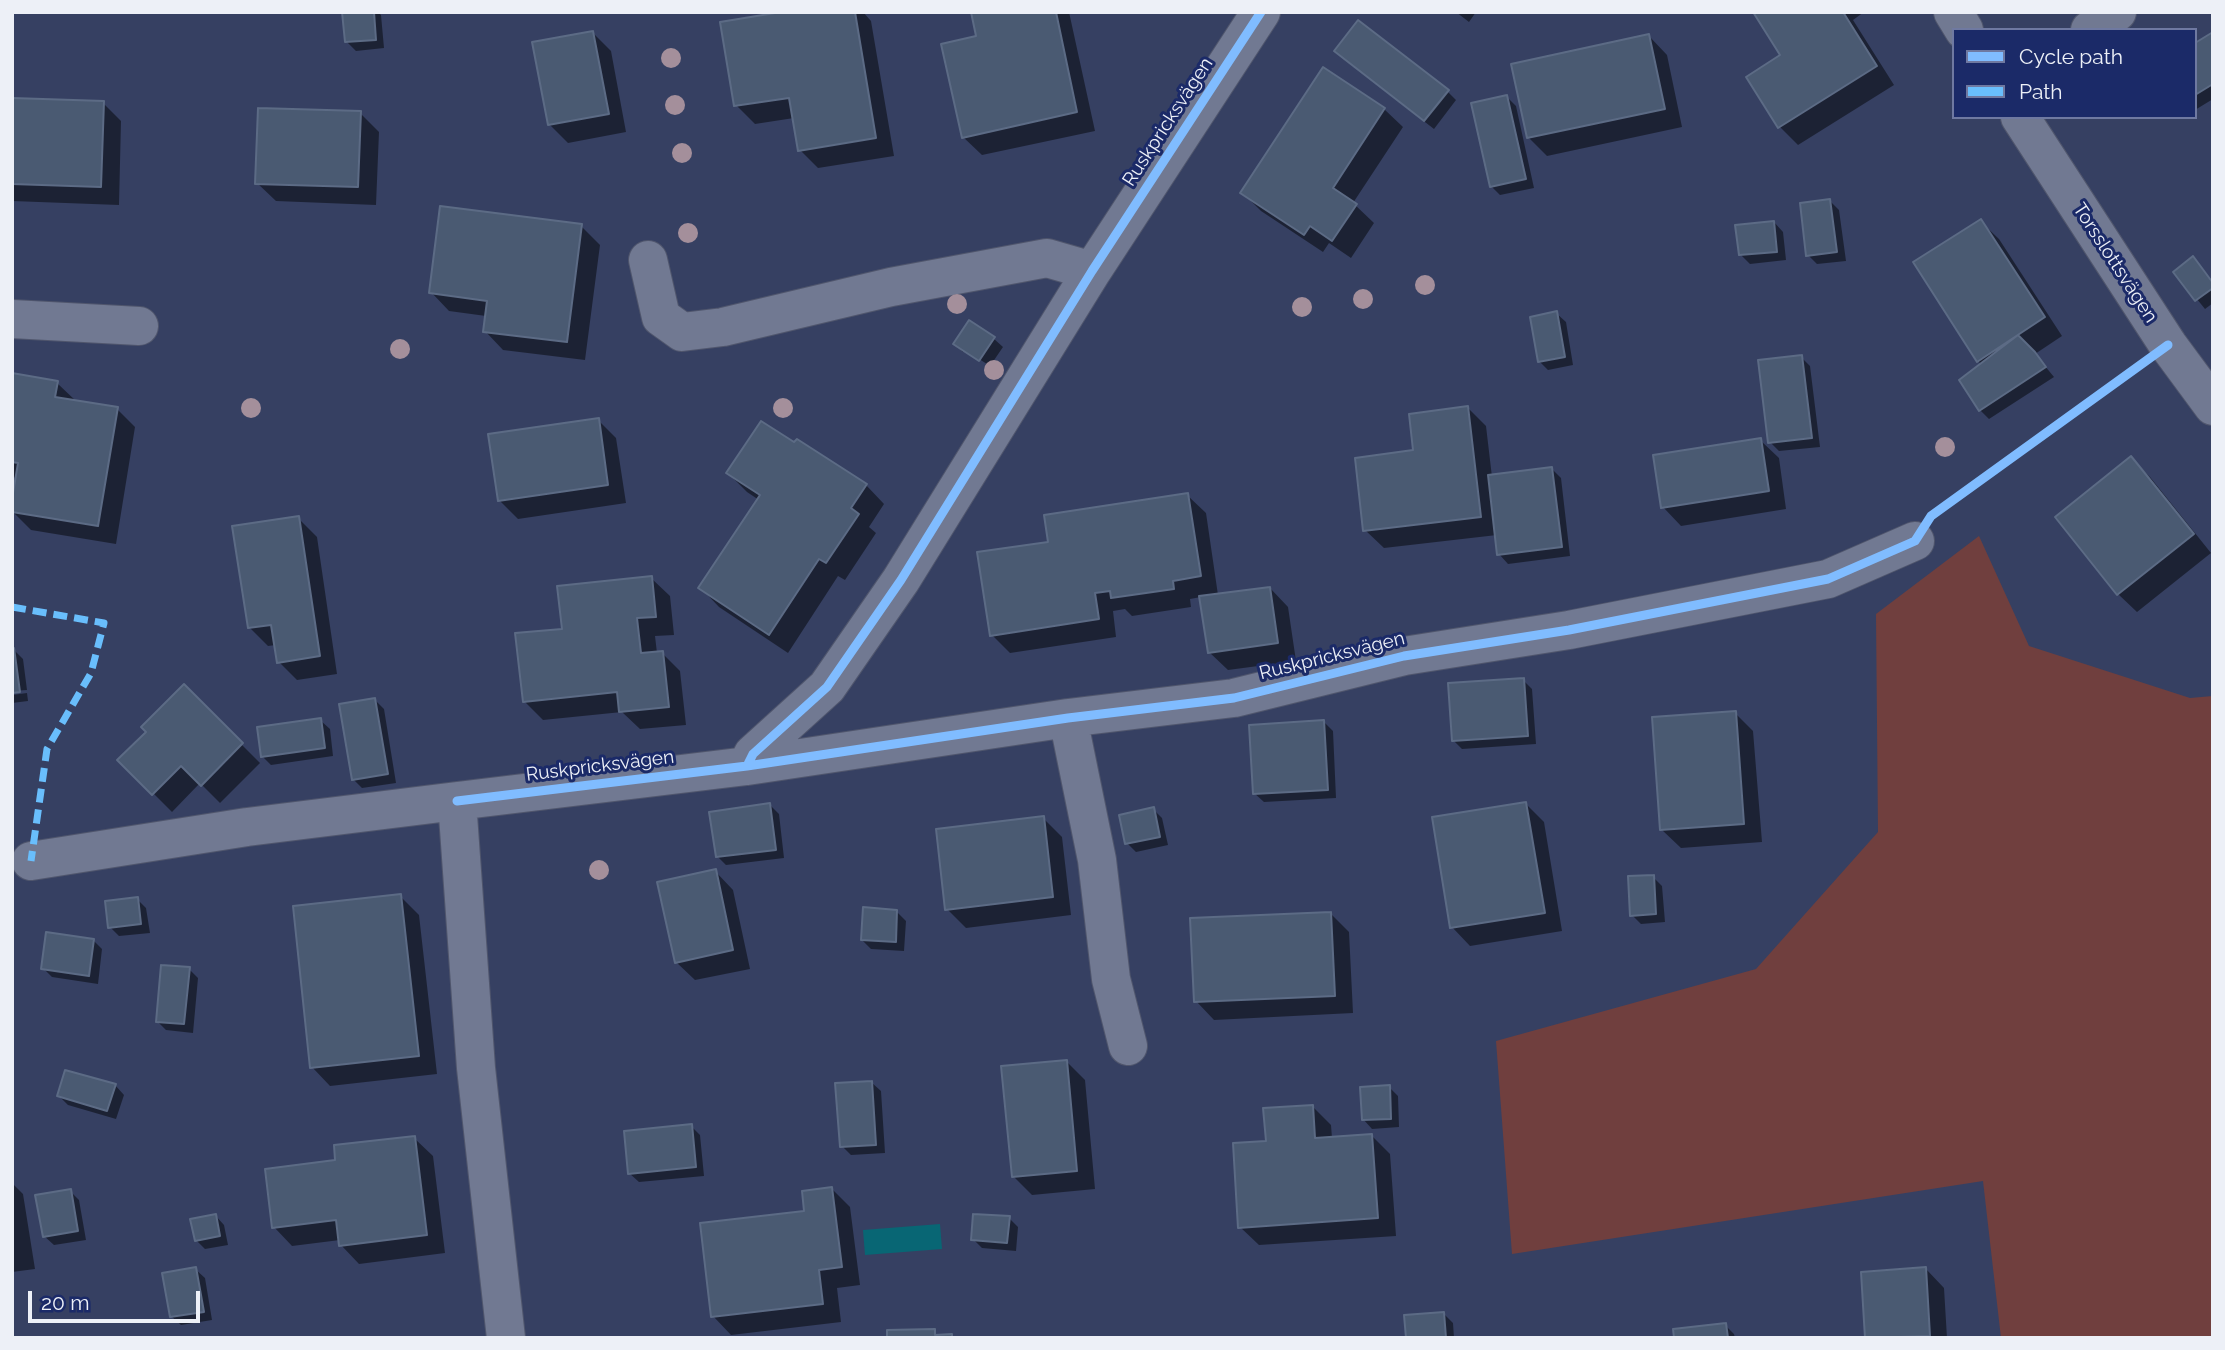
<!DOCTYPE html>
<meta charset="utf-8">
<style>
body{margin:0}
#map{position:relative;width:2225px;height:1350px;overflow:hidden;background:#364062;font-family:Raleway,sans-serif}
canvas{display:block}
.frame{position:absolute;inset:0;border:14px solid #edf0f7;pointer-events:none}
.legend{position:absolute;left:1952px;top:28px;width:245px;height:91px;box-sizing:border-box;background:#1b2a68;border:2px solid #6f79a1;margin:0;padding:9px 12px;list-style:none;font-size:21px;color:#edf0f7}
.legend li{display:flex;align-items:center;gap:14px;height:35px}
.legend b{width:35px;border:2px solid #6f79a1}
.scale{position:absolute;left:28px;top:1291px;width:172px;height:32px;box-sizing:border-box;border:4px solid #edf0f7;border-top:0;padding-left:9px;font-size:21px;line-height:24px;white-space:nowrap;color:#edf0f7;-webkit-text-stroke:5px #1b2a68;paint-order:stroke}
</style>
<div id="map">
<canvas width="2225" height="1350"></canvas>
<div class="frame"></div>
<ul class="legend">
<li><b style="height:9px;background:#80bcff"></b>Cycle path</li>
<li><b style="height:9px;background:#69befc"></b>Path</li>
</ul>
<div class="scale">20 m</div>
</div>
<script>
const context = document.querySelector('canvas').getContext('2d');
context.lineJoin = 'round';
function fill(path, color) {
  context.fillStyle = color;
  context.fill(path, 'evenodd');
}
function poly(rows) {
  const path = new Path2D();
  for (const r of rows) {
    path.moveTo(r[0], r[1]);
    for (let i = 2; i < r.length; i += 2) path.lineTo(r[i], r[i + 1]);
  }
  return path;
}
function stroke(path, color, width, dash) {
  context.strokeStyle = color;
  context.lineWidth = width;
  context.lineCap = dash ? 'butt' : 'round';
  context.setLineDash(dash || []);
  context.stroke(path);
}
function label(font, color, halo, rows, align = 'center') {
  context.font = font + ' Raleway,sans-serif';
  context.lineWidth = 6;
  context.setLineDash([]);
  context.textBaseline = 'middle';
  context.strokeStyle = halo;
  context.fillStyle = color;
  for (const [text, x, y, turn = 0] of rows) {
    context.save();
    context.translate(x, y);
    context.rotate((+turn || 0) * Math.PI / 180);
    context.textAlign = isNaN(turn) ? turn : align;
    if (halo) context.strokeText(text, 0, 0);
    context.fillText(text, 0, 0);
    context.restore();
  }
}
const green = poly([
 [1979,536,2029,646,2190,698,2213,696,2213,1338,2001,1338,1983,1181,1512,1254,1496,1041,1756,969,1878,832,1876,614]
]);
const water = poly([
 [940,1224,942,1249,865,1255,863,1230]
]);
const shadow = poly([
 [344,12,378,12,381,15,384,48,356,51,347,42],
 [791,12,863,12,871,21,894,156,818,168,800,150,794,118,755,124,736,105],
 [973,12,1069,12,1095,131,982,155,963,137,978,38],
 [1456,12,1476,12,1469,22],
 [1755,12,1864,12,1853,20,1894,85,1798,145,1780,127,1782,56],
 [593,33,611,51,626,132,568,143,549,124],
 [2213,34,2213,99,2195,110,2195,45],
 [1649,36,1667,55,1682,127,1547,156,1528,137],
 [1345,60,1447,91,1456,100,1434,129],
 [1507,97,1516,106,1534,188,1500,195,1491,186],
 [12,100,103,103,121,121,119,205,12,201],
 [1384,109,1403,127,1353,203,1374,223,1351,258,1329,243,1323,252,1261,211,1242,192],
 [360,113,379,132,376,205,276,201,257,183],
 [1830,201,1839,210,1846,261,1817,264,1808,255],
 [1980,221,1999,239,2062,336,2035,354,2054,377,1989,419,1980,410,1982,365,1978,361],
 [1774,222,1783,232,1786,260,1750,264,1741,255],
 [581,226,600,245,585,360,503,350,485,331,486,316,449,311,431,292],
 [2193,259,2213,282,2213,303,2205,309,2175,272],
 [1556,313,1566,322,1573,365,1548,370,1539,361],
 [993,338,1003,347,988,369,985,367,987,364,963,349,963,352,955,344],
 [1801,357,1810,366,1820,447,1779,451,1770,442],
 [12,375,57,383,76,401,117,409,135,427,116,544,31,530,12,511,17,478,12,477],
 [1468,408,1486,426,1492,477,1552,469,1561,478,1570,556,1508,564,1499,554,1497,535,1384,548,1365,530,1415,452],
 [598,420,616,438,626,503,518,519,499,500],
 [1760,440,1779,458,1786,509,1681,526,1663,507],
 [2131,459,2150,477,2211,553,2137,612,2118,594,2058,517],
 [728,473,866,485,884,504,869,527,876,533,845,580,838,576,788,653,719,607,701,588,759,500,747,492],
 [1187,495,1206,513,1218,595,1270,588,1288,607,1296,661,1228,670,1209,652,1201,597,1190,599,1191,607,1132,616,1125,609,1113,611,1116,637,1010,653,992,635,1050,543],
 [298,518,317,537,337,674,297,680,279,662,276,645,268,646,249,627],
 [651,578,670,596,674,635,655,636,657,653,662,653,680,671,686,725,640,729,622,712,543,720,524,701,564,630],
 [14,650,23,659,27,690,12,691],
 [1523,680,1532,689,1536,744,1462,749,1453,740],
 [184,687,260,763,220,803,200,783,172,812,120,760,148,732],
 [27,693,28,701,12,703,12,695],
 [375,700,384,709,396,783,362,788,353,779],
 [1735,713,1753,731,1762,842,1681,848,1662,830],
 [320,720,330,729,333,756,271,765,262,756],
 [1324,722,1333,731,1336,798,1264,802,1254,793],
 [1526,804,1544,822,1562,931,1470,946,1452,927],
 [770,805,779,814,784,858,726,865,717,856],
 [1153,809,1162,818,1168,845,1136,852,1127,843],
 [1043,818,1062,837,1071,915,966,928,947,909],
 [715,871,733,890,750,969,695,980,676,962],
 [1653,877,1662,886,1665,922,1641,924,1632,915],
 [400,896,419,915,437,1074,330,1086,312,1067],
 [137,899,146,908,150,933,119,936,110,927],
 [897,912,906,921,904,951,871,949,862,940],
 [1331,914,1349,932,1353,1013,1214,1020,1196,1001],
 [93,940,102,949,98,984,52,977,43,968],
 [189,969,198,978,193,1033,166,1030,157,1021],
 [1067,1062,1085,1080,1095,1189,1032,1195,1013,1176],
 [871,1082,881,1091,885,1153,851,1155,842,1146],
 [115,1085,124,1095,116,1119,68,1105,59,1096],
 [1389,1087,1398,1096,1399,1127,1372,1129,1363,1119],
 [1313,1107,1331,1125,1332,1138,1371,1135,1390,1154,1396,1236,1259,1245,1240,1227,1268,1143],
 [691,1126,700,1135,704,1176,639,1182,629,1173],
 [414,1138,433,1156,445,1253,359,1264,341,1245,340,1240,292,1246,274,1227,337,1162],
 [12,1183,23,1194,35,1269,12,1272],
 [832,1189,850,1207,860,1285,837,1288,841,1322,731,1335,713,1316,806,1213],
 [70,1191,79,1200,86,1240,54,1245,44,1236],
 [215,1215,224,1225,228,1245,205,1249,196,1240],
 [1009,1218,1018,1227,1016,1251,982,1248,973,1239],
 [195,1269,205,1278,212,1320,181,1325,171,1316],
 [1926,1269,1944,1288,1947,1338,1867,1338],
 [1443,1313,1453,1323,1454,1338,1408,1338],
 [1725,1325,1734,1334,1735,1338,1676,1338]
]);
const building = poly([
 [342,12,374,12,376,40,345,42,342,12],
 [781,12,855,12,876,138,798,151,789,98,734,106,720,22,781,12],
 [971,12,1056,12,1077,112,962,138,941,44,976,36,971,12],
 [1753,12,1843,12,1877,66,1778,128,1746,77,1780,55,1753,12],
 [1358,20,1449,90,1424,121,1334,51,1358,20],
 [593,31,609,114,548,125,532,42,593,31],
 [2213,32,2213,84,2195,95,2195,43,2213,32],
 [1649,34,1665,109,1527,138,1511,64,1649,34],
 [1323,67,1385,108,1333,188,1357,204,1332,241,1310,226,1304,235,1240,193,1323,67],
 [1507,95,1526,179,1490,187,1471,103,1507,95],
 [12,98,104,101,101,187,12,184,12,98],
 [258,108,361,111,358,187,255,184,258,108],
 [1830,199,1837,252,1806,256,1800,203,1830,199],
 [440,206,582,224,567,342,483,332,487,301,429,293,440,206],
 [1981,219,2045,317,1977,362,1913,262,1981,219],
 [1774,221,1777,252,1739,255,1735,225,1774,221],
 [2193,256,2213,283,2213,288,2195,301,2173,272,2193,256],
 [1557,311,1565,357,1538,362,1530,317,1557,311],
 [969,320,995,337,979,361,953,344,969,320],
 [2018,335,2035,352,2046,367,1979,411,1959,380,2018,335],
 [1802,355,1812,438,1768,443,1758,360,1802,355],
 [12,373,58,381,55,397,118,407,98,526,12,512,12,499,18,463,12,462,12,373],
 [1468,406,1481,517,1363,531,1355,458,1413,450,1409,414,1468,406],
 [599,418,608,485,498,501,488,434,599,418],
 [761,421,794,442,797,439,867,484,851,508,859,514,826,563,819,559,769,635,698,588,760,495,726,473,761,421],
 [1761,438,1769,491,1661,508,1653,455,1761,438],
 [2131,456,2194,534,2117,595,2055,517,2131,456],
 [1552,467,1562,547,1497,555,1488,475,1552,467],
 [1188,493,1201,576,1173,581,1174,589,1111,598,1110,591,1095,593,1099,619,990,636,977,552,1048,542,1044,515,1188,493],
 [299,516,320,656,277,663,271,625,248,628,232,526,299,516],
 [652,576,656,617,637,618,641,653,663,651,669,707,619,712,617,692,523,702,515,633,562,629,557,586,652,576],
 [1270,587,1278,643,1208,653,1199,596,1270,587],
 [12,648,14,648,20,692,12,693,12,648],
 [1524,678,1528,736,1452,741,1448,683,1524,678],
 [184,684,243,743,201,786,181,766,152,795,117,760,146,732,141,727,184,684],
 [375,698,388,774,352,780,339,704,375,698],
 [1736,711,1744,824,1660,830,1652,717,1736,711],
 [321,718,325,748,261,757,257,727,321,718],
 [1324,720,1328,790,1253,794,1249,725,1324,720],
 [1526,802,1545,913,1450,928,1432,817,1526,802],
 [770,803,776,850,716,857,709,812,770,803],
 [1154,807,1160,837,1125,844,1119,815,1154,807],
 [1044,816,1053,897,945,910,936,829,1044,816],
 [716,869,733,950,675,963,657,882,716,869],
 [1654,875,1656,914,1630,916,1628,876,1654,875],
 [401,894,419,1056,310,1068,293,906,401,894],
 [138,897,141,924,108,928,105,901,138,897],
 [863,907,897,910,896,942,861,940,863,907],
 [1331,912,1335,996,1194,1002,1190,918,1331,912],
 [46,932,94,939,89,976,41,969,46,932],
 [161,965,190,967,184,1024,156,1022,161,965],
 [1067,1060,1077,1171,1012,1177,1001,1066,1067,1060],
 [65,1070,116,1084,107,1111,57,1096,65,1070],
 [872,1081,876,1145,840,1147,835,1083,872,1081],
 [1390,1085,1391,1119,1362,1120,1360,1087,1390,1085],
 [1313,1105,1315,1138,1372,1134,1378,1218,1238,1228,1233,1143,1266,1141,1263,1108,1313,1105],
 [692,1124,696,1167,628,1174,624,1131,692,1124],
 [415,1136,427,1235,339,1246,336,1220,272,1228,265,1169,335,1160,334,1145,415,1136],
 [832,1187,842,1267,819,1270,823,1304,711,1317,700,1223,804,1211,802,1191,832,1187],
 [71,1189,78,1231,43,1237,35,1195,71,1189],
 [216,1214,220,1236,195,1241,190,1219,216,1214],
 [973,1214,1010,1216,1007,1243,971,1240,973,1214],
 [196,1267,204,1312,170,1317,162,1273,196,1267],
 [1926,1267,1930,1336,1865,1338,1861,1272,1926,1267],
 [1444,1312,1446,1338,1406,1338,1404,1315,1444,1312],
 [1726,1323,1728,1338,1674,1338,1673,1329,1726,1323],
 [935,1329,935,1335,952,1334,952,1338,887,1338,887,1330,935,1329]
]);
const minor = poly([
 [1953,12,1964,30],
 [2090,30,2117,12],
 [2020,117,2168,345,2213,406],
 [648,260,661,317,682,332,723,327,891,287,1047,258,1092,271],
 [12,319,139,326],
 [1068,718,1097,860,1111,979,1128,1046],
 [747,766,1068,718,1234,698,1404,656,1569,630,1828,579,1915,541],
 [457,801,747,766,753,754,827,687,901,580,1092,271,1261,12],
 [31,861,247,827,457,801,476,1068,506,1338]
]);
const quiet = poly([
 [12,607,104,623,91,673,47,749,31,861]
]);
const cycleway = poly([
 [747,766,1068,718,1234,698,1404,656,1569,630,1828,579,1915,541,1931,516,2168,345],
 [457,801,747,766,753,754,827,687,901,580,1092,271,1261,12]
]);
const trees = [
 [671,58],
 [675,105],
 [682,153],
 [688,233],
 [1425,285],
 [1363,299],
 [957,304],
 [1302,307],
 [400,349],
 [994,370],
 [251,408],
 [783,408],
 [1945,447],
 [599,870]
];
const streetNames = [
 ["Ruskpricksvägen",1168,122,-57],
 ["Torsslottsvägen",2115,263,57],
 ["Ruskpricksvägen",1332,656,-14],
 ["Ruskpricksvägen",600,766,-7]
];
fill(green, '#703f3e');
fill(water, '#086674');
fill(shadow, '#0007');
fill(building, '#4a5a72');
stroke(building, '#5c6b85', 2);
stroke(minor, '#50566d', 40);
stroke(minor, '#717992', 38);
stroke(quiet, '#69befc', 7, [14, 7]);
stroke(cycleway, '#80bcff', 9);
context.fillStyle = '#a48f9b';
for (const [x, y] of trees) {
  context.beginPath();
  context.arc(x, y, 10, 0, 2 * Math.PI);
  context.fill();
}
label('19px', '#edf0f7', '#1b2a68', streetNames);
</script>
